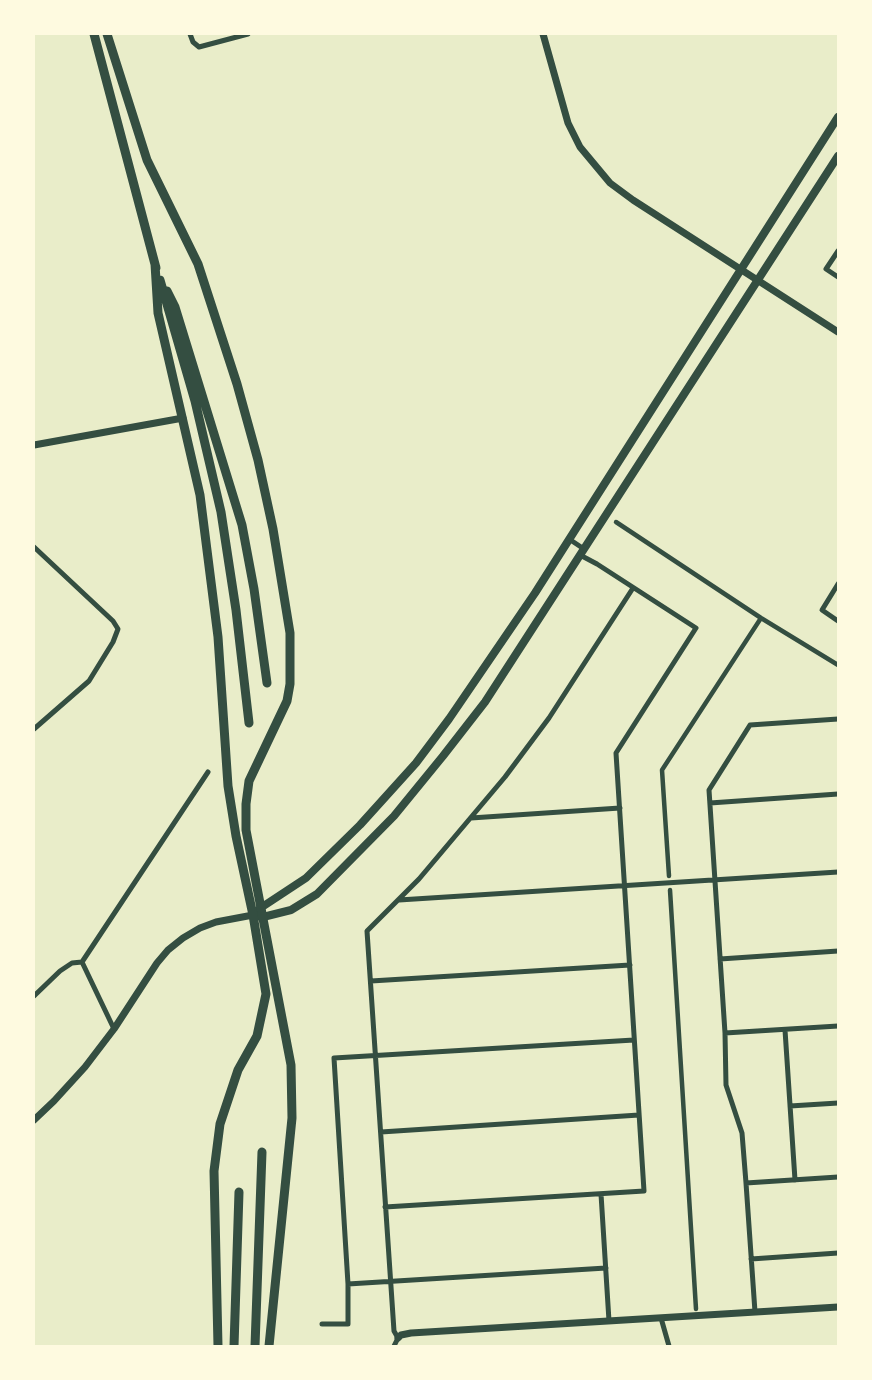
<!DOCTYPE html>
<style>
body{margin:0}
#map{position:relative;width:872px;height:1380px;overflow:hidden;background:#e9edc9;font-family:Bitter,serif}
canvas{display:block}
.frame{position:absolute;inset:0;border:35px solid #fefae0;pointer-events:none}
</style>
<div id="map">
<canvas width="872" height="1380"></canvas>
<div class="frame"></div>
</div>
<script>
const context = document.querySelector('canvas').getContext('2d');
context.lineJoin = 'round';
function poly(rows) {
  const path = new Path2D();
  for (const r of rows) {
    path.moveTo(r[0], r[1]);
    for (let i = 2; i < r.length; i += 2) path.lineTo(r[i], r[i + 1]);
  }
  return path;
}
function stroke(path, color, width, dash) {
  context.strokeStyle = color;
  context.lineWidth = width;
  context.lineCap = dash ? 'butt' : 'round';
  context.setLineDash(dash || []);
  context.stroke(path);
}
const pedestrian = poly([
 [616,522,761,618,838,665],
 [669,876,662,770,761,618],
 [670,890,696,1309]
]);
const minor = poly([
 [190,34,193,42,199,47,248,34],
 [838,251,826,269,838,277],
 [569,539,584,549],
 [34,547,113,621,118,629,113,642,89,681,34,729],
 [838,584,822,610,838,621],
 [838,719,750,725,709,790,725,1033,838,1026],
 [710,803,838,794],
 [471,818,620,808],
 [399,900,838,872],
 [720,959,838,951],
 [82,962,208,772],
 [371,981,630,965],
 [34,996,60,971,72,963,82,962,114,1029],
 [785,1030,795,1180],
 [725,1033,726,1085,742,1133,746,1183],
 [790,1106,838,1103],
 [381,1132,639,1115],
 [601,1194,609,1321],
 [385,1207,644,1191,616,753,696,628,597,564,580,555],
 [751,1259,838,1253],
 [606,1268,348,1284,334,1058,634,1040],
 [755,1312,746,1183,838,1177],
 [661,1318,669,1346],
 [322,1324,348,1324,348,1284],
 [394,1346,398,1338,394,1331,367,931,419,879,505,777,549,718,633,588]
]);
const tertiary = poly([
 [543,34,568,123,580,147,610,183,633,200,838,332],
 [34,445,183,418],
 [34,1120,54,1101,85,1067,114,1029,157,963,168,950,183,938,200,928,216,922,253,915],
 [398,1338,401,1335,411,1333,838,1307]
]);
const secondary = poly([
 [253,915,262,907,306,878,360,825,416,763,449,719,535,593,838,117],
 [258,916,263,917,291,910,317,894,394,816,443,756,485,702,838,156]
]);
const primary = poly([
 [94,34,156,268],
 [107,34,147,160,198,264,237,384,258,460,273,529,290,633,290,684,287,701,249,781,246,804,246,830,291,1065,292,1118,269,1346],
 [155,264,158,313,200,495,218,637,228,786,236,836,253,915,266,994,257,1036,238,1070,220,1124,214,1171,218,1346],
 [160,280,195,401,221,512,236,610,249,723],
 [167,291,175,307,242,525,254,589,267,683],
 [234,1346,239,1192],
 [255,1346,262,1152]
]);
stroke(pedestrian, '#344e41', 4.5);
stroke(minor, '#344e41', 5);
stroke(tertiary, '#344e41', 7);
stroke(secondary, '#344e41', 8);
stroke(primary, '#344e41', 9);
</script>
